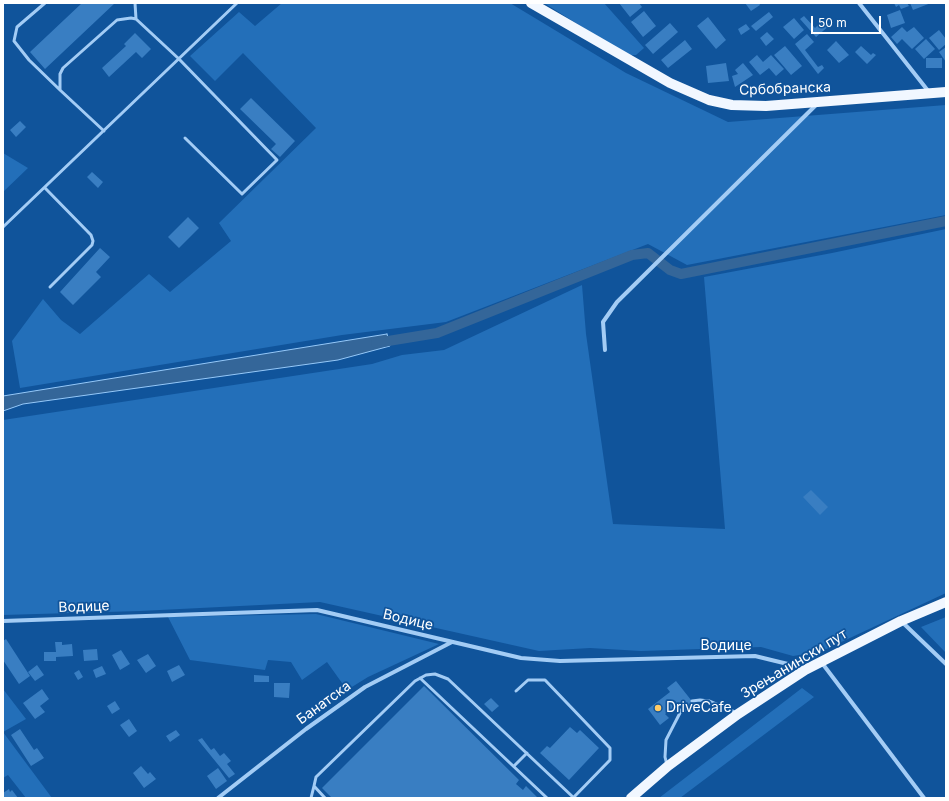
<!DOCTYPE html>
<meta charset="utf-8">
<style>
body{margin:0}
#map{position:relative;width:949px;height:801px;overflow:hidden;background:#10549b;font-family:Inter,sans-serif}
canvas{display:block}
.frame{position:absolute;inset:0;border:4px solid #fff;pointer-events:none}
.scale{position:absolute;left:811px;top:16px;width:70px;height:18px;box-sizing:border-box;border:2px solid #fff;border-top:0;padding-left:5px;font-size:12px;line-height:14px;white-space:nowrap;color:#fff;-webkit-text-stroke:3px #10549b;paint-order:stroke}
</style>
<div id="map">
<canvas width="949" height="801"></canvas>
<div class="frame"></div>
<div class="scale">50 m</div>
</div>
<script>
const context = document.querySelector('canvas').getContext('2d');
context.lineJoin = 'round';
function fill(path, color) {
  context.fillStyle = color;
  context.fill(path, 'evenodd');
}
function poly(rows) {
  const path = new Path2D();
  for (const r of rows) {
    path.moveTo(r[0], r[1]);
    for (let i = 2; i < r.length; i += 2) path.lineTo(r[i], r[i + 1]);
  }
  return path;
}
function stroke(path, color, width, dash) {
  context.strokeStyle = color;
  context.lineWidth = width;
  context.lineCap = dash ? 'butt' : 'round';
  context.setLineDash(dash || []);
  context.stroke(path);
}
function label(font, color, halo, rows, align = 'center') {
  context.font = font + ' Inter,sans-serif';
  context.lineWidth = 3.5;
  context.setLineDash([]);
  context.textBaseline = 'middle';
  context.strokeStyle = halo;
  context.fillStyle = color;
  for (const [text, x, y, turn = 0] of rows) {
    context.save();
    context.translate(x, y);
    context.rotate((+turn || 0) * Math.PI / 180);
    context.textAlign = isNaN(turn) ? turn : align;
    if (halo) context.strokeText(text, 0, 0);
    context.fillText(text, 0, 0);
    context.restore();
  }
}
const green = poly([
 [282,3,510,3,626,73,728,122,946,105,946,215,687,265,648,244,446,322,342,335,20,388,12,341,43,299,61,320,80,334,149,274,170,292,231,241,219,223,316,128,243,53,215,81,190,56,239,12,255,26],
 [544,3,604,3,644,48,636,55,627,55],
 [3,153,28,168,3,192],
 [946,229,946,593,820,652,793,656,761,647,641,651,590,648,539,651,320,602,140,611,3,615,3,420,372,364,402,355,444,350,582,285,586,334,613,524,725,529,704,277,832,253],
 [316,614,439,644,368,677,347,690,327,662,302,680,291,662,268,660,265,670,190,660,168,617],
 [946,617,946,653,921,627],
 [802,688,814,697,680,798,659,798],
 [3,689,26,719,3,732,52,798,26,798,8,775,3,778]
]);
const water = poly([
 [387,334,390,346,338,360,23,404,3,411,3,396,387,334]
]);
const canal = poly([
 [376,343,437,333,632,255,648,253,670,270,681,274,946,221]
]);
const building = poly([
 [82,3,115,3,45,69,30,52],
 [619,3,639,3,642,7,630,17],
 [745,3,759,3,760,5,751,11],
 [894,3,907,3,909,6,901,9,899,5,896,7],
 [910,3,931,3,913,10],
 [900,10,905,23,891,28,887,15],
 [644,11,656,26,643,37,631,22],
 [769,12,773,17,756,31,751,26],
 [804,16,815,28,824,19,830,25,816,37,800,19],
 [708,17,726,40,716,49,697,26],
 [794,18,804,30,794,39,783,27],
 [670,23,678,32,653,54,645,45],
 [746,24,750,29,741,35,738,29],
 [902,27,907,32,914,27,924,38,912,49,902,39,897,44,891,37],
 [939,30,946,39,946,44,939,50,929,38],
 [767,32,774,39,766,46,760,38],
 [135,33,151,49,142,58,136,52,109,77,102,68,126,46,124,44],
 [807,34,814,42,805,50,818,67,822,65,824,68,818,74,795,44],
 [926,39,935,49,924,59,915,49],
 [685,40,692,49,668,68,661,60],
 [836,41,849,55,839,63,827,50],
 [785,46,802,66,791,75,774,55],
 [861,46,871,55,873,53,876,55,867,64,855,52],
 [946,47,946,62,939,52],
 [757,55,763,62,771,55,784,69,776,76,769,68,760,75,749,62],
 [926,58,942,58,942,68,926,68],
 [726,63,729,81,708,83,706,66],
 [743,63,753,75,735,87,732,76,738,74,735,70],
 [251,98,295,141,280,157,271,149,276,144,240,109],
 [20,121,26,127,16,137,10,130],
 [92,172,103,182,98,188,87,177],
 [188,217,199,228,179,248,168,237],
 [100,248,110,257,96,272,101,277,73,305,60,292],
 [811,490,828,507,820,515,803,497],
 [6,639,30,676,19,684,3,660,3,641],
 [55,642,62,642,62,645,72,644,73,656,56,657,56,661,44,661,44,652,56,652],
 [97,649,98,660,84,661,83,650],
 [121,650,130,664,120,670,112,655],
 [148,654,156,666,146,673,137,660],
 [37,665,44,675,35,681,28,672],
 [179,665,185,675,172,682,167,671],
 [102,666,106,674,96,678,93,670],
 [79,670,83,677,78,680,74,673],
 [254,675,269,676,269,682,254,682],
 [676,681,695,705,685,712,679,704,665,714,669,718,660,725,648,709,670,692,667,688],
 [274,683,290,683,289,698,274,697],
 [424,686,519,780,516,784,523,790,526,786,538,798,332,798,322,788],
 [42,689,49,699,40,706,45,712,35,719,23,703],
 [491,698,499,706,492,712,484,704],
 [115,701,120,709,112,714,107,706],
 [129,719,137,731,129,737,120,725],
 [570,727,577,733,580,730,599,748,569,780,540,753,547,746,550,748],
 [20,729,34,750,37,748,44,758,31,766,11,735],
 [176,730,180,735,170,742,166,736],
 [202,738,211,750,214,748,220,756,224,753,231,761,227,764,235,774,229,778,198,740],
 [141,766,148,774,150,772,156,779,144,788,133,773],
 [218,768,227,781,216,789,207,776],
 [9,789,10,792,12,790,18,798,3,798,3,793]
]);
const lane = poly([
 [45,3,17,27,14,41,29,60,60,90],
 [135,3,136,19],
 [104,131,60,90,60,74,63,68,117,20,131,18,136,19,179,59,277,160,242,194,185,138],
 [45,188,91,235,93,241,92,245,50,287],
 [3,227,237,3],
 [420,678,547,798],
 [516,691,528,680,545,680,610,748,610,760,573,798],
 [692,701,700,700,709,701,737,713],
 [667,765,665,757,666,740,682,709],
 [514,766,527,753],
 [311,798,314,786],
 [325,798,314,786,316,777,415,681,426,675,435,674,448,679,574,798]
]);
const street = poly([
 [859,3,929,92],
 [605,350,603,322,617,302,817,104],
 [3,621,317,610,521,658,560,661,755,656,796,666,803,669],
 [901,621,946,664],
 [822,663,924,798],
 [218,798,306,729,365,687,452,642]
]);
const primary = poly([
 [531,3,670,83,709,100,732,105,766,106,946,92],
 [631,798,668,766,738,714,805,670,901,621,946,602]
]);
const markers = [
 [658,708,4,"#ffcb67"]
];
const streetNames = [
 ["Србобранска",785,89,-2],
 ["Водице",84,607,-2],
 ["Водице",408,620,13],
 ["Водице",726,646],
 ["Зрењанински пут",794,664,-31],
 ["Банатска",324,703,-36]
];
const poiNames = [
 ["DriveCafe",666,708]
];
fill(green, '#236fb9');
fill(water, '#346699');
stroke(water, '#95c8f8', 1);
stroke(canal, '#346699', 10);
fill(building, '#397ec2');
stroke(lane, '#a3ccf5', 3);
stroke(street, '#a3ccf5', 4);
stroke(primary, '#f1f7ff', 10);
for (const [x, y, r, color] of markers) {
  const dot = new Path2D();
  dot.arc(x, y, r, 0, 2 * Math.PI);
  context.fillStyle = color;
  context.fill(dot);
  stroke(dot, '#10549b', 1.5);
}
label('14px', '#fff', '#10549b', streetNames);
label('14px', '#fff', '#10549b', poiNames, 'left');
</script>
